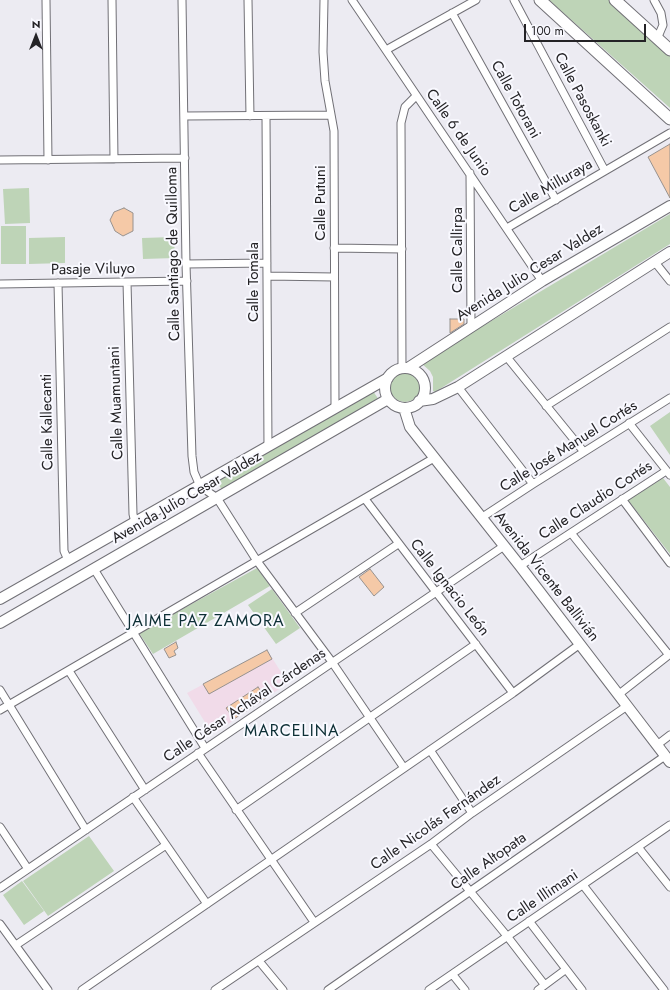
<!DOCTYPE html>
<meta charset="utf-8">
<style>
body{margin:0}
#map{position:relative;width:670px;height:990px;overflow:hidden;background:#ecebf2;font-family:Jost,sans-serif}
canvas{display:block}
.north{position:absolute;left:16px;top:16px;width:40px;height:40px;-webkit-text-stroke:3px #f9f9ff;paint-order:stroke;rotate:0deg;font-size:11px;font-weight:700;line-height:16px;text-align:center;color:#242326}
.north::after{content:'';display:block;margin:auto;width:14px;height:18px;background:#242326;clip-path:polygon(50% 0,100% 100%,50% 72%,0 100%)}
.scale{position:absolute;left:524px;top:24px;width:122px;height:18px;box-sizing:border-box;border:2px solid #242326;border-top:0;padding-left:5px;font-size:12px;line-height:14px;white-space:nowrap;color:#242326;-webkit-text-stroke:3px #f9f9ff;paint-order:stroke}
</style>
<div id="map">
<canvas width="670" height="990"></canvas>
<div class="north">N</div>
<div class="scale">100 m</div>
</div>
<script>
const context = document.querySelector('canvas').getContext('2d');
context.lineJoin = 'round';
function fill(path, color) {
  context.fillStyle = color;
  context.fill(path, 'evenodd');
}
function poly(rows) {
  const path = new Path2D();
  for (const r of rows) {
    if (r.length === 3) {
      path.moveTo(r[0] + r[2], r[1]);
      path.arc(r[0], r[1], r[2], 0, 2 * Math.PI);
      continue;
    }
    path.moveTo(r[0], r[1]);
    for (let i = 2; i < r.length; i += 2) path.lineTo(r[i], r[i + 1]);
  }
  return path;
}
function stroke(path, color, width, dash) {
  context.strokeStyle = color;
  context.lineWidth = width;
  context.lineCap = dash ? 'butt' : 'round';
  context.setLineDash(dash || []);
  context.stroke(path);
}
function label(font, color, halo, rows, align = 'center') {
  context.font = font + ' Jost,sans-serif';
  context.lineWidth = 4;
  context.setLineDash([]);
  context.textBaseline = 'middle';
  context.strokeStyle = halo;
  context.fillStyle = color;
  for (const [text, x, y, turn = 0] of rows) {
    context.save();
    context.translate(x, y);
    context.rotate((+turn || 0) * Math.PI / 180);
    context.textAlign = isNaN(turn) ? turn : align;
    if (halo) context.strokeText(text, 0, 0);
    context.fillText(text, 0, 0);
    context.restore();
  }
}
const education = poly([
 [267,650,288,683,215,733,211,732,187,693]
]);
const green = poly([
 [549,0,610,0,670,54,670,108],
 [29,188,30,223,5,224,3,189],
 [670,214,670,244,435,392,433,391,433,377,430,371,421,363],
 [1,226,26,226,26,264,1,264],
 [65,237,65,263,29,264,29,238],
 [174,237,175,258,143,259,142,238],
 [405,387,15],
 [373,391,379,400,222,490,217,482],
 [670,412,670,455,650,426],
 [663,478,670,487,670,554,628,500],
 [257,568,270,586,153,654,139,633],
 [272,589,300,628,276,644,248,605],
 [89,836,114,871,48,916,23,881],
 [22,881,44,911,24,925,3,895]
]);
const building = poly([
 [670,144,670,198,648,157,670,144],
 [124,208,133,213,133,231,123,236,115,231,110,220,114,212,124,208],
 [450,319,464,319,464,324,450,333,450,319],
 [370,569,384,587,374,596,359,577,370,569],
 [176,642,178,648,174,651,176,655,169,658,164,649,176,642],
 [267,650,272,659,209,694,203,684,267,650],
 [258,687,266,698,234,719,226,708,258,687]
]);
const street = poly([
 [46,0,48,160],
 [112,0,114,159],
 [182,0,186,264,192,456,194,472,200,486,217,498,257,561,332,662,404,768],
 [248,0,250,116],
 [324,0,323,52,325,81,334,131,335,407],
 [352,0,542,281],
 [514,0,605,171],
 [654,0,661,13,663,25,657,39],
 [452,13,556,200],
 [386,50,476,0],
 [184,116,331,115],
 [266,116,268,447],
 [0,160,185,158],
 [470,173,471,326],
 [507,228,670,133],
 [334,248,402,249],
 [654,261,670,281],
 [186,264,267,263],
 [268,276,334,277],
 [127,282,133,514,135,523],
 [58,283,64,551,68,560],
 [0,284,187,281],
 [506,356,584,452],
 [402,368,401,123,405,107,416,96],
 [458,387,533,484],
 [546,406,670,327],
 [629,423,670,475],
 [365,499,513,693],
 [622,499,670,563],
 [481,518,533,484,670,398],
 [571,533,669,655],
 [520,566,666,471],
 [94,569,205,748],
 [295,613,398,544],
 [69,671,145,790],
 [0,690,86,830],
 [618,695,670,654],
 [0,710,434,458],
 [657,745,670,735],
 [430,750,472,813],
 [198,753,314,922],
 [133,797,207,904],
 [236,810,476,644],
 [0,827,28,869],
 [431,844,507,936,544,984],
 [638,847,670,887],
 [583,885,664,990],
 [0,888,504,546],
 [529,921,582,990],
 [0,924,48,990],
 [16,945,166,845],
 [259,961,283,990],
 [453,975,465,990],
 [82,990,513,693,580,644],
 [215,990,431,844,472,813,627,706],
 [328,990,665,756],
 [429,990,670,825],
 [538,990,565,970]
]);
const secondary = poly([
 [408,368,542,281,670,206],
 [405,388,20],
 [419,401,433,399,458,387,670,252],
 [404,408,410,427,520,566,670,762],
 [0,599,388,378],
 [0,623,388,399]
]);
const primary = poly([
 [540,0,670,119],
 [615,0,670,50]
]);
const streetNames = [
 ["Calle Totorani",515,100,61],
 ["Calle Pasoskanki",582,100,62],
 ["Calle 6 de Junio",458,133,55],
 ["Calle Milluraya",551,187,-30],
 ["Calle Putuni",321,203,-90],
 ["Calle Callirpa",458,250,-90],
 ["Calle Santiago de Quilloma",174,254,-91],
 ["Pasaje Viluyo",93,270,-1],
 ["Avenida Julio Cesar Valdez",530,273,-32],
 ["Calle Tomala",254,282,-90],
 ["Calle Muamuntani",117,403,-92],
 ["Calle Kallecanti",48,422,-91],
 ["Calle José Manuel Cortés",569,447,-32],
 ["Avenida Julio Cesar Valdez",187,498,-30],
 ["Calle Claudio Cortés",596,501,-33],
 ["Avenida Vicente Ballivián",546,577,52],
 ["Calle Ignacio León",449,588,52],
 ["Calle César Achával Cárdenas",245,706,-34],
 ["Calle Nicolás Fernández",436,823,-35],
 ["Calle Altopata",489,862,-35],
 ["Calle Illimani",543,897,-34]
];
const neighbourhoodNames = [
 ["JAIME PAZ ZAMORA",206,622],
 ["MARCELINA",292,732]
];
fill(education, '#f1dbe9');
fill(green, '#bed4b7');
fill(building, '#f5c9a7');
stroke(building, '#97928f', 1);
stroke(street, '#717076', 9);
stroke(secondary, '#717076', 12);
stroke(primary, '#717076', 13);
stroke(street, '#fff', 7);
stroke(secondary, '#fff', 10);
stroke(primary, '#fff', 11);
label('15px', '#242326', '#f9f9ff', streetNames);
context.letterSpacing = '1px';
label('16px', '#0d2f35', '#f9f9ff', neighbourhoodNames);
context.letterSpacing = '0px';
</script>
